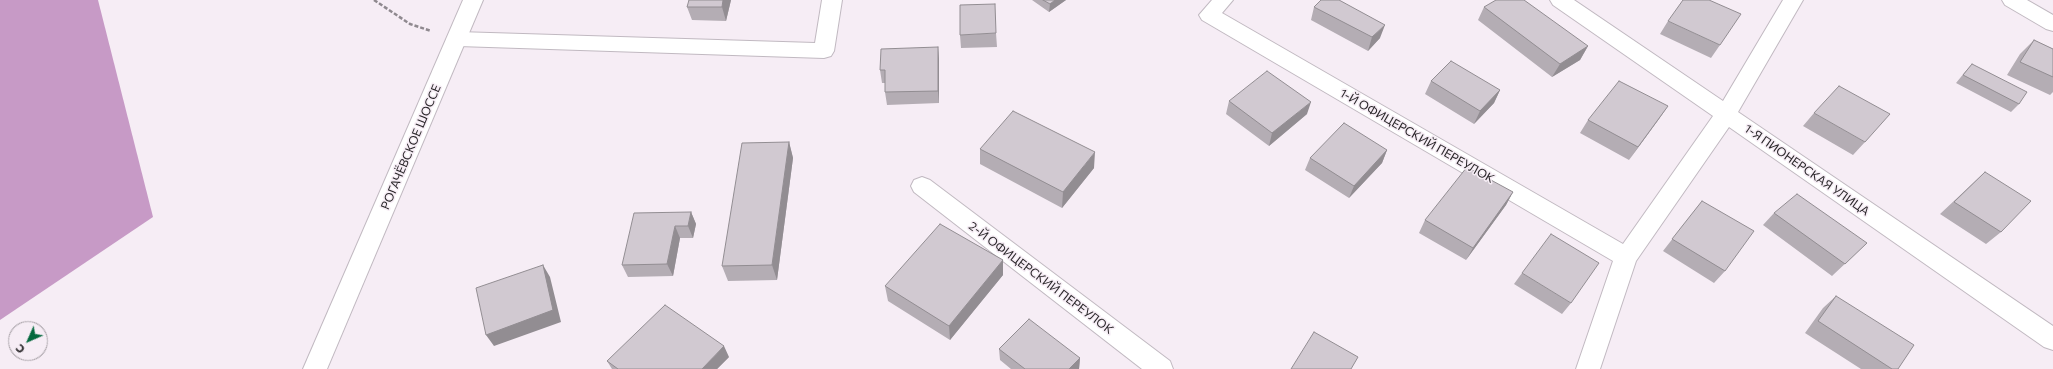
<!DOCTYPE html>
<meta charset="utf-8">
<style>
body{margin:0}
#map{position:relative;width:2053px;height:369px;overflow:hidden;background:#f6edf5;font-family:Commissioner,sans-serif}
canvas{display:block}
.north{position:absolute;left:8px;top:321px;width:40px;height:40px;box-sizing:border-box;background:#f6edf5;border:1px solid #a49ea4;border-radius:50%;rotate:225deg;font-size:11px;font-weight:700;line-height:16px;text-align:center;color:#2a272a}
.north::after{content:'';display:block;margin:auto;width:14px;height:18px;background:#04693e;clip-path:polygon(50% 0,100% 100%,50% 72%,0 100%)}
</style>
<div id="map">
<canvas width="2053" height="369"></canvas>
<div class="north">С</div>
</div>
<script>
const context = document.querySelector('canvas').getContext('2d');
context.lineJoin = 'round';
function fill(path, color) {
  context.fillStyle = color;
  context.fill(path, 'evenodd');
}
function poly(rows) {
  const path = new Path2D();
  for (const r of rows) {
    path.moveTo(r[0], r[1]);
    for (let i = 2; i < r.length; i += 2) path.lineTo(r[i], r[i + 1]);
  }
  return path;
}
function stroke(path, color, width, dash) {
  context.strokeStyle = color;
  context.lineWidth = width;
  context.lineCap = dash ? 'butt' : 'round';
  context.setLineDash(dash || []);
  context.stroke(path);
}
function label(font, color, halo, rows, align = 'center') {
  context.font = font + ' Commissioner,sans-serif';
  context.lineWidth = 3;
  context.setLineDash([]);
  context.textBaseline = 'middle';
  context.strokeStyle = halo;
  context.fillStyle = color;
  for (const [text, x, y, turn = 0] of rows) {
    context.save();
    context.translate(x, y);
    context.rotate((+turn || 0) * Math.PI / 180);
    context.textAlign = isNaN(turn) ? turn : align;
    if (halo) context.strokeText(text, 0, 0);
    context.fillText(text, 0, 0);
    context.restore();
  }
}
const forest = poly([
 [0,0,98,0,153,217,0,320]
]);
const path = poly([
 [374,0,410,24,431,31]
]);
const minor = poly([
 [822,0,842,0,834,51,831,56,824,58,458,46,451,44,448,39,451,34,458,32,815,43,822,0],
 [1212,0,1233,0,1222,13,1623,244,1713,116,1553,5,1550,0,1574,0,1723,101,1783,0,1803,0,1738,112,2053,326,2053,350,2044,347,1729,127,1636,261,1600,369,1576,369,1613,261,1202,20,1199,15,1212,0],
 [2002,0,2027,0,2053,15,2053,31,2046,29,2005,5,2002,0],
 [922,177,930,180,1170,361,1173,369,1142,369,914,192,911,186,914,180,922,177]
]);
const secondary = poly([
 [463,0,483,0,327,369,303,369,463,0]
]);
const wall = poly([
 [731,0,726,21,692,20,687,7],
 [1032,0,1066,0,1049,12],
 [1314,7,1380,38,1368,51,1311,20],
 [1484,7,1588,46,1580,60,1552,77,1478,20],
 [1668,21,1720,45,1711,58,1660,34],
 [996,33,997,47,961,48,960,35],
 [2034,40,2053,49,2053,92,2050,95,2007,75,2020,54],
 [938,47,939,60,939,103,887,105,885,92,885,83,882,83,880,70],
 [1972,64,2019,104,2011,112,1956,83,1965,72],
 [1431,81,1500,90,1494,103,1474,124,1425,94],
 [1229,101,1307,114,1269,146,1226,114],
 [1668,106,1629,160,1580,133,1588,120],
 [1814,113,1865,142,1853,155,1803,126],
 [789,142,793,158,777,280,728,281,722,266],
 [980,149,1094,168,1062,208,980,164],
 [1387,150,1382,163,1349,198,1305,170,1310,158],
 [1985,172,2001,232,1986,244,1940,214,1971,185],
 [1513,192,1506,205,1466,260,1419,233,1425,220],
 [1702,201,1725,271,1714,283,1663,251],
 [691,212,696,224,693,238,680,238,673,276,628,277,622,265],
 [1774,213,1867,243,1832,276,1763,225],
 [1003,260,1003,275,950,340,888,301,885,286],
 [1522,273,1571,303,1562,314,1514,284],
 [1836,296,1898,369,1861,369,1805,333,1823,308],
 [999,349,1080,358,1079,369,1011,369,1000,360],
 [729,357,717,369,612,369,607,361]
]);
const shadedWall = poly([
 [723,0,731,0,726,21,722,7],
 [1055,0,1066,0,1049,12,1050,4],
 [1385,25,1380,38,1368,51,1372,37],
 [1588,46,1580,60,1552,77,1560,64],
 [938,47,939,60,939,103,938,91],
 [1500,90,1494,103,1474,124,1480,111],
 [1311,102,1307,114,1269,146,1272,133],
 [1668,106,1659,119,1629,160,1638,147],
 [789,142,793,158,777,280,772,265],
 [1387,150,1382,163,1349,198,1354,186],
 [1095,152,1094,168,1062,208,1063,192],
 [1513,192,1506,205,1466,260,1473,248],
 [691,212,696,224,693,238,688,226],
 [675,226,680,238,673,276,667,264],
 [1003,260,1003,275,950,340,949,326],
 [543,265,550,277,561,322,494,346,486,335],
 [724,346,729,357,717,369,702,369],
 [1080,358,1079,369,1069,369]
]);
const building = poly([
 [689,0,723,0,722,7,687,7,689,0],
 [1043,0,1055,0,1050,4,1043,0],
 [1321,0,1339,0,1385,25,1372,37,1314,7,1321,0],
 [1496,0,1524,0,1588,46,1560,64,1484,7,1496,0],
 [1683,0,1709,0,1741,14,1720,45,1668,21,1683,0],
 [995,4,996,33,960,35,960,5,995,4],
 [2034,40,2053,49,2053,77,2020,62,2034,40],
 [938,47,938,91,885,92,885,70,880,70,881,49,938,47],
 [1451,61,1500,90,1480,111,1431,81,1451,61],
 [1972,64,2027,92,2019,104,1963,75,1972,64],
 [1267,71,1311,102,1272,133,1229,101,1267,71],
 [1619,81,1668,106,1638,147,1588,120,1619,81],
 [1839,86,1890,114,1865,142,1814,113,1839,86],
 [1013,111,1095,152,1063,192,980,149,1013,111],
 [1344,123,1387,150,1354,186,1310,158,1344,123],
 [789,142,772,265,722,266,742,143,789,142],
 [1467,167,1513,192,1473,248,1425,220,1467,167],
 [1985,172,2031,201,2001,232,1954,202,1985,172],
 [1797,194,1867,243,1845,264,1774,213,1797,194],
 [1702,201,1754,231,1725,271,1672,239,1702,201],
 [691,212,688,226,675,226,667,264,622,265,634,213,691,212],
 [940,224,1003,260,949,326,885,286,940,224],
 [1551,234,1599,263,1571,303,1522,273,1551,234],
 [543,265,553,310,486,335,476,288,543,265],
 [1836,296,1914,345,1898,369,1892,369,1818,321,1836,296],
 [665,305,724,346,702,369,618,369,607,361,665,305],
 [1029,319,1080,358,1069,369,1025,369,999,349,1029,319],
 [1314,332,1358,357,1351,369,1291,369,1314,332]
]);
const streetNames = [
 ["1-Й ОФИЦЕРСКИЙ ПЕРЕУЛОК",1417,136,30],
 ["РОГАЧЁВСКОЕ ШОССЕ",411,147,-67],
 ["1-Я ПИОНЕРСКАЯ УЛИЦА",1807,170,35],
 ["2-Й ОФИЦЕРСКИЙ ПЕРЕУЛОК",1041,278,37]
];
fill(forest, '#c79ac6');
stroke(minor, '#c1b9c1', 2);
stroke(secondary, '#c1b9c1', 2);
stroke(path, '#8f898f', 2.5, [4, 2]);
fill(minor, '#fff');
fill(secondary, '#fff');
fill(wall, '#b4adb4');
fill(shadedWall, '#928d92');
fill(building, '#d1c9d1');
stroke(building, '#928d92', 1);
label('12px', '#2a272a', '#f6edf5', streetNames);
</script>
